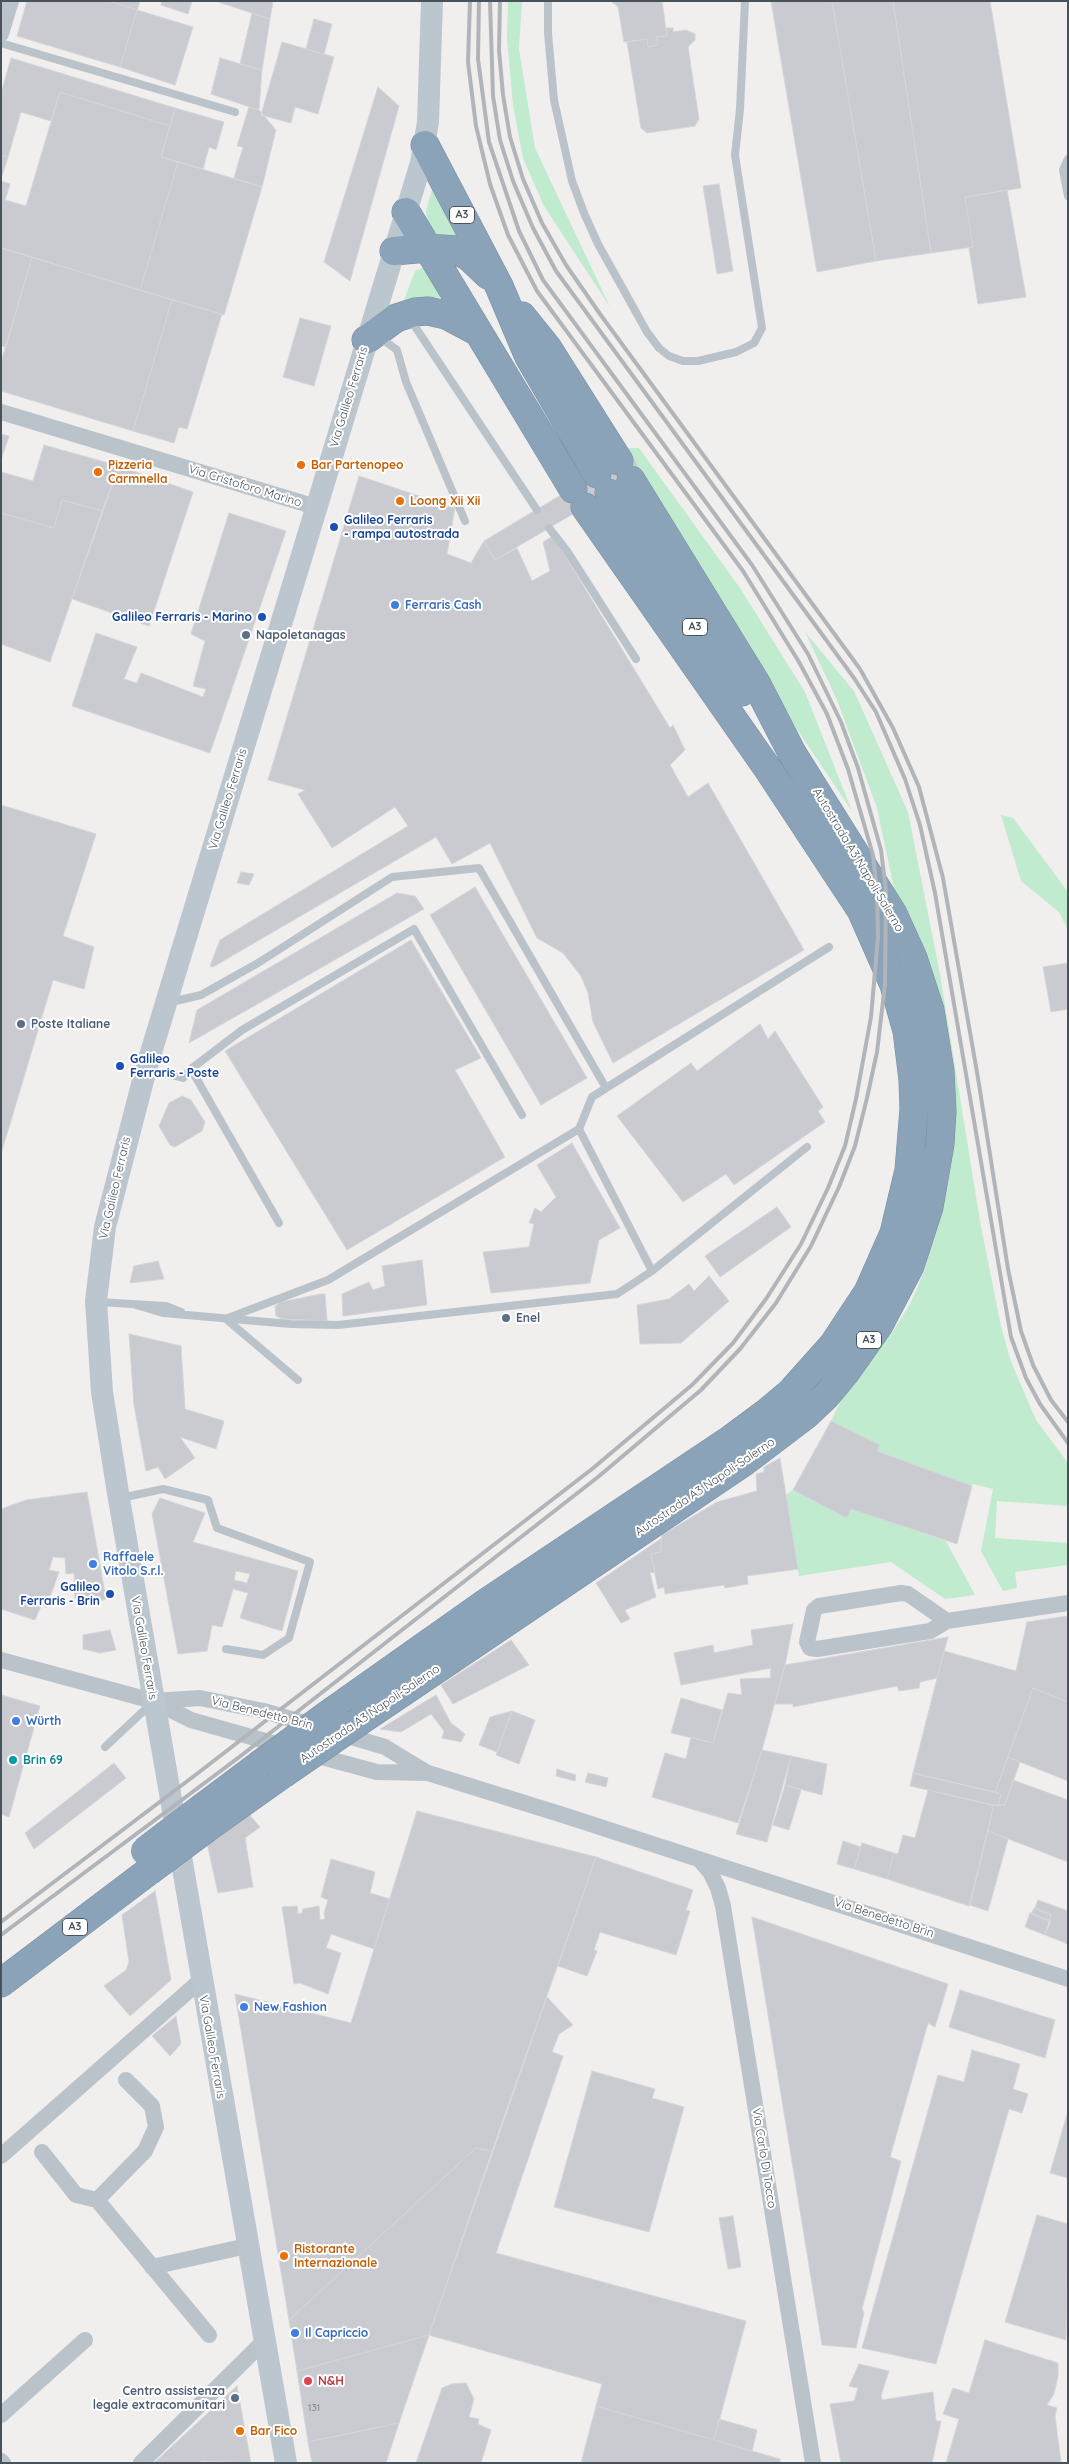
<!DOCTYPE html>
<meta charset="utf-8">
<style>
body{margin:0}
#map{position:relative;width:1069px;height:2464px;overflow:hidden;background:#f1eeee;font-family:Quicksand,sans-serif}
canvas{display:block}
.frame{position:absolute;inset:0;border:2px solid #48525a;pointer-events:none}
</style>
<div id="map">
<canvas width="1069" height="2464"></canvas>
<div class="frame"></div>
</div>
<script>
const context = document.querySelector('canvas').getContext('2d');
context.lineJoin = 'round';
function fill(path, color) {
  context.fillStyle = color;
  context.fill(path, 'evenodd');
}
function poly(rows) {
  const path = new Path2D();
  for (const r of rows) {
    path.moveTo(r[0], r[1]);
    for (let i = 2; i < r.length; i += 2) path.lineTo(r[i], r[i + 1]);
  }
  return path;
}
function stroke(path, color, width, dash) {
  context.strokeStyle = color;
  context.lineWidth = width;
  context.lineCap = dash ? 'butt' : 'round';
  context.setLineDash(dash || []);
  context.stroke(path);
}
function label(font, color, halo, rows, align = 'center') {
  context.font = font + ' Quicksand,sans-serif';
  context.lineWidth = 4;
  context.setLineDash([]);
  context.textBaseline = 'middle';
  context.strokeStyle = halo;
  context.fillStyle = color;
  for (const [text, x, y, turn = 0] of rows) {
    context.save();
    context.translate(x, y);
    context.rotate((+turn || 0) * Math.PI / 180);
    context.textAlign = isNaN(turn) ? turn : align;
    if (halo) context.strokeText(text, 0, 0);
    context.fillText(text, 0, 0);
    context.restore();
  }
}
const green = poly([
 [508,1,522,1,519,49,535,148,610,307,544,206,523,158,513,105,507,39],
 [433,186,463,243,436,236,428,224,426,211],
 [424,267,442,297,404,300,415,271],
 [627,448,639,448,740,588,805,692,852,811,794,725],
 [805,632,854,691,908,812,940,974,980,1221,1001,1326,1010,1359,1036,1420,1068,1463,1068,1506,997,1501,995,1538,1068,1543,1068,1565,1015,1572,1017,1588,1003,1591,981,1551,993,1489,973,1484,972,1486,877,1451,879,1445,831,1421,845,1392,892,1333,910,1304,924,1272,934,1237,945,1193,950,1156,877,808,837,700],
 [1001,815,1013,818,1068,892,1068,930,1059,912,1021,881],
 [793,1490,847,1518,851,1509,946,1541,975,1595,945,1599,891,1562,799,1576,786,1495]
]);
const building = poly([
 [27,1,109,1,137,10,120,67,17,36,27,1],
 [109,1,140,1,137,10,109,1],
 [162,1,192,1,188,14,161,5,162,1],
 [215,1,273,1,270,19,252,13,215,1],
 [611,1,662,1,667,36,656,37,658,45,648,47,647,39,624,42,618,7,611,1],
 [771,1,832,1,876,261,817,272,771,1],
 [832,1,893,1,931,253,876,261,832,1],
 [893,1,990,1,1021,188,965,197,973,247,931,253,893,1],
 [137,10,193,27,175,85,120,67,137,10],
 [252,13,270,19,262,70,240,64,252,13],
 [314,19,332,24,324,54,306,49,314,19],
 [666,28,673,28,673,32,686,30,695,34,695,40,688,47,699,119,695,126,647,133,641,128,627,42,647,39,648,47,658,45,656,37,667,36,666,28],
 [282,42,334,57,318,114,295,107,291,123,261,115,282,42],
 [11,58,175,108,170,126,60,92,51,121,21,112,8,157,1,155,1,93,11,58],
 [220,58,262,70,259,110,211,94,220,58],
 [378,87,399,106,350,281,324,262,378,87],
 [60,92,170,126,161,157,178,162,140,290,1,248,1,181,10,184,5,200,26,206,60,92],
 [249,107,259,110,276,130,262,187,234,178,243,147,237,146,249,107],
 [175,108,224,122,216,150,209,147,203,169,161,157,175,108],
 [1,155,8,157,1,179,1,155],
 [178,162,262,187,224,315,140,290,178,162],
 [719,184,733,271,717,274,703,186,719,184],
 [1007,190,1026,297,978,304,969,248,973,247,965,197,1007,190],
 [1,248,32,257,6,347,1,346,1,248],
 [32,257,172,300,133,431,1,391,1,362,32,257],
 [172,300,222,314,187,429,179,427,174,443,133,431,172,300],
 [300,318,331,326,314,386,283,377,300,318],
 [1,434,9,436,1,460,1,434],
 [44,445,119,466,102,511,62,500,54,528,1,513,1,472,33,481,44,445],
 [631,453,642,473,495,560,484,541,631,453],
 [300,460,305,461,303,471,297,469,300,460],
 [119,466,193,492,149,626,72,599,119,466],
 [359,476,455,508,447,554,471,563,484,541,495,560,517,548,532,581,550,571,543,542,553,536,670,728,673,725,685,750,670,765,688,797,708,783,804,950,613,1063,593,1022,588,993,581,976,563,953,537,938,490,843,452,864,436,837,213,967,210,966,220,940,408,826,395,807,332,848,298,794,305,790,268,780,359,476],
 [62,500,102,511,50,662,1,644,1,513,54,528,62,500],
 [229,513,286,531,210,753,72,706,96,633,137,647,124,679,137,683,141,673,203,697,206,689,193,686,205,641,191,634,229,513],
 [1,805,96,834,63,936,94,947,84,989,53,980,1,1154,1,805],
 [241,872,254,874,249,885,237,883,241,872],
 [475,887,587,1078,541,1105,430,915,475,887],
 [397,893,415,896,424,909,189,1043,197,1010,397,893],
 [411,940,481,1058,455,1070,505,1157,347,1250,225,1051,411,940],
 [1068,963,1068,1009,1051,1012,1043,967,1068,963],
 [760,1024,768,1039,775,1031,823,1107,818,1111,825,1122,734,1185,726,1174,683,1202,617,1116,691,1063,697,1071,760,1024],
 [182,1096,191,1100,205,1122,202,1131,175,1147,170,1145,159,1126,169,1103,182,1096],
 [572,1143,620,1228,599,1240,590,1283,491,1293,483,1252,529,1247,534,1224,529,1223,535,1208,541,1212,556,1197,537,1165,572,1143],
 [777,1207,791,1227,720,1277,705,1256,777,1207],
 [422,1260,427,1305,343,1316,342,1294,369,1282,373,1290,385,1286,382,1266,422,1260],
 [158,1261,164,1279,130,1283,134,1266,158,1261],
 [709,1276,729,1301,681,1343,640,1344,637,1305,669,1299,689,1284,694,1291,709,1276],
 [321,1294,325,1294,327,1321,282,1319,276,1316,275,1306,281,1302,321,1294],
 [129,1334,181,1346,185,1409,224,1421,216,1449,180,1437,195,1458,165,1479,158,1467,146,1471,134,1405,129,1334],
 [831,1421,880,1445,877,1451,972,1486,957,1544,851,1509,847,1518,793,1490,831,1421],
 [780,1458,798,1569,747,1576,748,1584,725,1588,724,1585,665,1594,664,1587,658,1589,651,1554,661,1552,662,1535,717,1502,757,1491,756,1474,764,1472,764,1467,780,1458],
 [87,1492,106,1599,84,1606,82,1596,75,1599,74,1573,66,1574,65,1558,53,1557,49,1570,59,1572,46,1608,42,1604,35,1620,1,1609,1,1509,26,1500,87,1492],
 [160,1498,205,1513,193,1542,298,1571,282,1631,240,1618,248,1593,233,1589,222,1627,212,1625,207,1651,178,1654,152,1514,160,1498],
 [236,1571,250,1574,247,1583,234,1580,236,1571],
 [662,1538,661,1552,651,1554,655,1572,650,1573,656,1597,625,1610,630,1619,621,1623,596,1583,662,1538],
 [1068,1616,1068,1702,1033,1688,995,1792,913,1773,944,1651,1016,1671,1027,1622,1068,1616],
 [793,1624,785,1665,762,1750,738,1823,652,1797,665,1753,686,1759,691,1737,713,1743,728,1693,742,1695,740,1679,770,1678,771,1668,681,1685,674,1653,713,1645,714,1653,753,1645,751,1630,793,1624],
 [110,1630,116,1650,100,1653,83,1649,83,1635,110,1630],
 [948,1637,937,1678,920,1682,919,1688,899,1691,897,1686,793,1707,793,1704,775,1704,785,1665,948,1637],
 [511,1640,529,1665,453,1704,441,1685,511,1640],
 [1033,1688,1068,1702,1068,1781,1008,1757,1033,1688],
 [1,1695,40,1706,9,1817,1,1814,1,1695],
 [436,1695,451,1723,465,1734,461,1742,442,1738,444,1731,431,1714,401,1732,380,1729,436,1695],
 [681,1698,722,1710,713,1743,671,1733,681,1698],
 [512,1711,497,1752,479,1745,490,1717,512,1711],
 [512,1711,535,1720,519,1764,496,1755,512,1711],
 [762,1750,791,1756,767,1842,736,1834,762,1750],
 [791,1756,827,1764,822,1795,785,1785,791,1756],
 [1008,1757,1020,1762,1005,1805,998,1806,1001,1794,995,1792,1008,1757],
 [114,1763,126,1778,34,1849,25,1833,114,1763],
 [557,1769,576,1775,575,1781,556,1776,557,1769],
 [588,1773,608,1778,606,1787,585,1782,588,1773],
 [913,1773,1001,1794,998,1806,910,1786,913,1773],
 [1013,1780,1068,1800,1068,1862,988,1831,993,1809,991,1805,1005,1805,1013,1780],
 [785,1785,801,1790,789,1830,773,1825,785,1785],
 [928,1790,991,1805,993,1809,969,1906,887,1879,894,1853,898,1854,903,1835,915,1838,928,1790],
 [417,1811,596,1857,492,2151,476,2148,289,2320,235,1994,351,2023,417,1811],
 [248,1813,260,1827,245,1838,253,1887,218,1893,207,1843,248,1813],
 [988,1831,1008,1839,988,1911,970,1905,988,1831],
 [843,1841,861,1847,854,1869,837,1864,843,1841],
 [862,1843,894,1853,887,1879,854,1869,862,1843],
 [596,1857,693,1890,686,1910,690,1911,676,1955,600,1932,594,1950,597,1951,587,1976,558,1966,596,1857],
 [331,1859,375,1872,370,1893,390,1899,374,1949,331,1934,326,1948,341,1953,328,1994,300,1983,294,1984,282,1907,297,1906,298,1914,302,1913,303,1909,319,1906,320,1920,325,1919,324,1913,328,1900,321,1897,331,1859],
 [155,1891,171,1980,130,2016,104,1986,126,1970,129,1962,122,1915,155,1891],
 [1038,1900,1068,1911,1068,1944,1045,1935,1051,1915,1035,1908,1038,1900],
 [1034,1908,1051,1915,1049,1921,1031,1914,1034,1908],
 [1030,1913,1051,1921,1045,1935,1025,1927,1030,1913],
 [752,1917,948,1984,935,2027,928,2023,890,2157,901,2161,862,2309,864,2313,856,2348,822,2345,752,1917],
 [960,1990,1055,2020,1045,2058,949,2027,960,1990],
 [547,1997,573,2025,559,2034,552,2052,563,2056,496,2253,746,2321,714,2440,596,2406,602,2384,429,2335,547,1997],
 [176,2016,181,2044,170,2056,152,2036,176,2016],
 [972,2050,1020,2064,1013,2089,1028,2094,1022,2113,1009,2109,936,2364,862,2348,938,2075,964,2082,972,2050],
 [592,2071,655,2089,652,2098,684,2107,649,2232,554,2207,592,2071],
 [1068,2111,1068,2178,1050,2173,1068,2111],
 [476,2148,492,2151,429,2335,297,2371,289,2320,476,2148],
 [1037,2215,1068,2224,1066,2340,1005,2322,1037,2215],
 [733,2216,741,2267,728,2269,719,2218,733,2216],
 [429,2335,399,2423,308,2442,297,2371,429,2335],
 [985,2340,1058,2363,1058,2376,1054,2394,1047,2405,1057,2408,1055,2416,1061,2463,946,2463,959,2419,943,2414,953,2388,969,2393,985,2340],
 [859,2364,889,2371,881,2396,882,2400,933,2392,936,2421,941,2421,932,2463,841,2463,830,2404,854,2401,858,2388,849,2386,859,2364],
 [466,2383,474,2399,469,2417,479,2419,478,2424,491,2430,481,2463,416,2463,442,2388,452,2384,466,2383],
 [237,2386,251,2463,201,2461,199,2463,154,2463,237,2386],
 [596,2406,780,2459,780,2463,581,2463,596,2406],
 [719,2419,757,2430,752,2451,714,2440,719,2419],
 [399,2423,386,2463,312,2463,308,2442,399,2423]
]);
const service = poly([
 [548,1,548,33,554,100,572,181,584,213,598,244,647,332,659,348,669,356,683,361,698,361,736,352,754,343,762,328,735,155,740,109,745,1],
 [1,43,235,112],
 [1068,159,1063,170,1068,196],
 [410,319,537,510],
 [378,336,397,350,406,382,465,521],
 [549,528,567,551,636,659],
 [171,1002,201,995,258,963,392,877,479,868,606,1088],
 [148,1069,183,1078,191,1069,242,1030,414,929,522,1115],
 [191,1069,279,1223],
 [579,1129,652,1271],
 [98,1302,166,1306,181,1312],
 [136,1305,163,1313,291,1324,338,1325,617,1294,652,1271,807,1147],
 [228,1318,328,1280,579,1129,592,1097,829,947],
 [226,1319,298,1380],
 [121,1498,163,1489,208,1500,217,1528,310,1562,289,1638,263,1655,226,1649],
 [105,1747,152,1703]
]);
const minor = poly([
 [1,34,11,1],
 [1,412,316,507],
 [947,1621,908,1594,901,1593,819,1606,814,1610,807,1642,810,1648,817,1649,930,1631,947,1621,1068,1603],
 [1,1660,153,1701,200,1698,264,1711,385,1747,426,1772],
 [153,1701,191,1720,336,1761,377,1772,428,1773,563,1815,1068,1979],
 [699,1859,710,1872,718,1888,723,1906,813,2463],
 [42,2152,76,2195,97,2200,209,2335],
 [1,2156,201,1980],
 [97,2200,145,2151,156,2127,152,2106,126,2080],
 [152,2267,247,2246],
 [1,2415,85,2340],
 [1,2461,3,2463],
 [141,2463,264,2341]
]);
const secondary = poly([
 [286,2463,119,1499,102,1392,96,1301,105,1227,146,1069,421,163,428,122,432,1]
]);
const motorway = poly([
 [425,145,499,286,529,357,597,474],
 [406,212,573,489],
 [394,251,428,248,456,250,469,257,488,275],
 [522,316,547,347,619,461],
 [366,340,396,318,415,312,428,311,446,315,476,331],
 [609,493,671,593,742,692],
 [334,1710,484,1604,731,1439,766,1413,791,1392,833,1345,868,1292,894,1233,909,1170,914,1109,913,1080,907,1031,894,985,861,910,768,769,585,507],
 [360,1721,744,1462,806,1415,826,1396,845,1373,879,1325,910,1266,929,1207,940,1144,942,1111,940,1071,930,1010,913,958,893,914,792,753,756,683,631,480],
 [203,1807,259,1765],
 [207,1828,283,1774],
 [1,1983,149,1871]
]);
const rail = poly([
 [490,1,493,96,500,140,513,181,533,228,556,271,854,678,876,712,905,779,920,825,935,893,1011,1337,1026,1378,1040,1404,1068,1443],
 [500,1,499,50,503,95,510,137,523,179,542,223,566,265,600,314,860,669,893,728,919,787,943,878,978,1078,1008,1269,1021,1331,1033,1365,1051,1400,1068,1422],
 [1,1922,198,1773,592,1469,692,1385,733,1343,766,1299,801,1244,828,1188,845,1146,856,1099,871,1017,878,937,877,891,873,855,848,769,827,714,799,662,743,571,537,291,508,235,490,184,476,126,468,62,470,1],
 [1,1935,238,1758,598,1477,701,1390,740,1349,776,1303,811,1246,839,1187,855,1146,867,1098,877,1052,885,984,886,891,881,850,858,768,841,722,808,654,752,565,543,280,519,231,489,142,478,59,479,1]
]);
const motorwayBridge = poly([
 [259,1765,334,1710],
 [283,1774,360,1721],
 [145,1851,203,1807],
 [149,1871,207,1828]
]);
const markers = [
 [301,465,5,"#e8710a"],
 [98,472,5,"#e8710a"],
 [400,501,5,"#e8710a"],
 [334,527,5,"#1a4fb4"],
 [395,605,5,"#3f7fe0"],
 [262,617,5,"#1a4fb4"],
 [246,635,5,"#5c6f8a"],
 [21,1024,5,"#5c6f8a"],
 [120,1066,5,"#1a4fb4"],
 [506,1318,5,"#5c6f8a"],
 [93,1564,5,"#3f7fe0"],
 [110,1594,5,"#1a4fb4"],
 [16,1721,5,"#3f7fe0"],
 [13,1760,5,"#0f9aa8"],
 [244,2007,5,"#3f7fe0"],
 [284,2256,5,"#e8710a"],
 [295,2333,5,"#3f7fe0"],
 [308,2381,5,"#e0444e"],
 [235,2398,5,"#5c6f8a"],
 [240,2431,5,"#e8710a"]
];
const numberNames = [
 ["131",314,2408]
];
const shields = [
 [462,215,25],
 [695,627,25],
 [869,1340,25],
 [75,1927,25]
];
const shieldNames = [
 ["A3",462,215],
 ["A3",695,627],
 ["A3",869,1340],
 ["A3",75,1927]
];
const streetNames = [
 ["Via Galileo Ferraris",349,397,-73],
 ["Via Cristoforo Marino",245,486,17],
 ["Via Galileo Ferraris",228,799,-73],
 ["Autostrada A3 Napoli-Salerno",858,860,59],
 ["Via Galileo Ferraris",115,1188,-77],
 ["Autostrada A3 Napoli-Salerno",705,1487,-34],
 ["Via Galileo Ferraris",144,1648,80],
 ["Via Benedetto Brin",262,1713,14],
 ["Autostrada A3 Napoli-Salerno",370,1714,-34],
 ["Via Benedetto Brin",884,1918,18],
 ["Via Galileo Ferraris",212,2047,80],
 ["Via Carlo Di Tocco",764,2158,81]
];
const foodNames = [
 ["Pizzeria",108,465],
 ["Carmnella",108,479],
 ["Bar Partenopeo",311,465],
 ["Loong Xii Xii",410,501],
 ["Ristorante",294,2249],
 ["Internazionale",294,2263],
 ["Bar Fico",250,2431]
];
const transitNames = [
 ["Galileo Ferraris",344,520],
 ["- rampa autostrada",344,534],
 ["Galileo Ferraris - Marino",252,617,"right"],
 ["Galileo",130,1059],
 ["Ferraris - Poste",130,1073],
 ["Galileo",100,1587,"right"],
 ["Ferraris - Brin",100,1601,"right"]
];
const shopNames = [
 ["Ferraris Cash",405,605],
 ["Raffaele",103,1557],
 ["Vitolo S.r.l.",103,1571],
 ["Würth",26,1721],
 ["New Fashion",254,2007],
 ["Il Capriccio",305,2333]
];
const serviceNames = [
 ["Napoletanagas",256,635],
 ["Poste Italiane",31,1024],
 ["Enel",516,1318],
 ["Centro assistenza",225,2391,"right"],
 ["legale extracomunitari",225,2405,"right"]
];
const cultureNames = [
 ["Brin 69",23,1760]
];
const healthNames = [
 ["N&H",318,2381]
];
fill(green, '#c0ebce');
fill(building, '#c9cbd1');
stroke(building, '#d3d5d9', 1);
stroke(motorway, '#758fa5', 29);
stroke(service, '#bbc3ca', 8);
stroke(minor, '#bbc3ca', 16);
stroke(secondary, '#bbc6cf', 22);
stroke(motorway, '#8aa3b9', 28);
stroke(rail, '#b1b4b8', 4);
stroke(motorwayBridge, '#758fa5', 29, []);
stroke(motorwayBridge, '#8aa3b9', 28);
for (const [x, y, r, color] of markers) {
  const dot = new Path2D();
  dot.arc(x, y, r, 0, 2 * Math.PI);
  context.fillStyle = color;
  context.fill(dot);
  stroke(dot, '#fff', 2);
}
label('10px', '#687078', null, numberNames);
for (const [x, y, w] of shields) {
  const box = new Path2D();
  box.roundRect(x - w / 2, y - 8.5, w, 17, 4);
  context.fillStyle = '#fff';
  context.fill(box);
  stroke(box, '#48525a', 1);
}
label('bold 11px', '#48525a', null, shieldNames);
label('12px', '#48525a', '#fff', streetNames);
label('bold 12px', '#c56008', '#fff', foodNames, 'left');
label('bold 12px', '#164399', '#fff', transitNames, 'left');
label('bold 12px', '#366cbe', '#fff', shopNames, 'left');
label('bold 12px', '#4e5e75', '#fff', serviceNames, 'left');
label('bold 12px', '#0d838f', '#fff', cultureNames, 'left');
label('bold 12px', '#be3a42', '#fff', healthNames, 'left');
</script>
